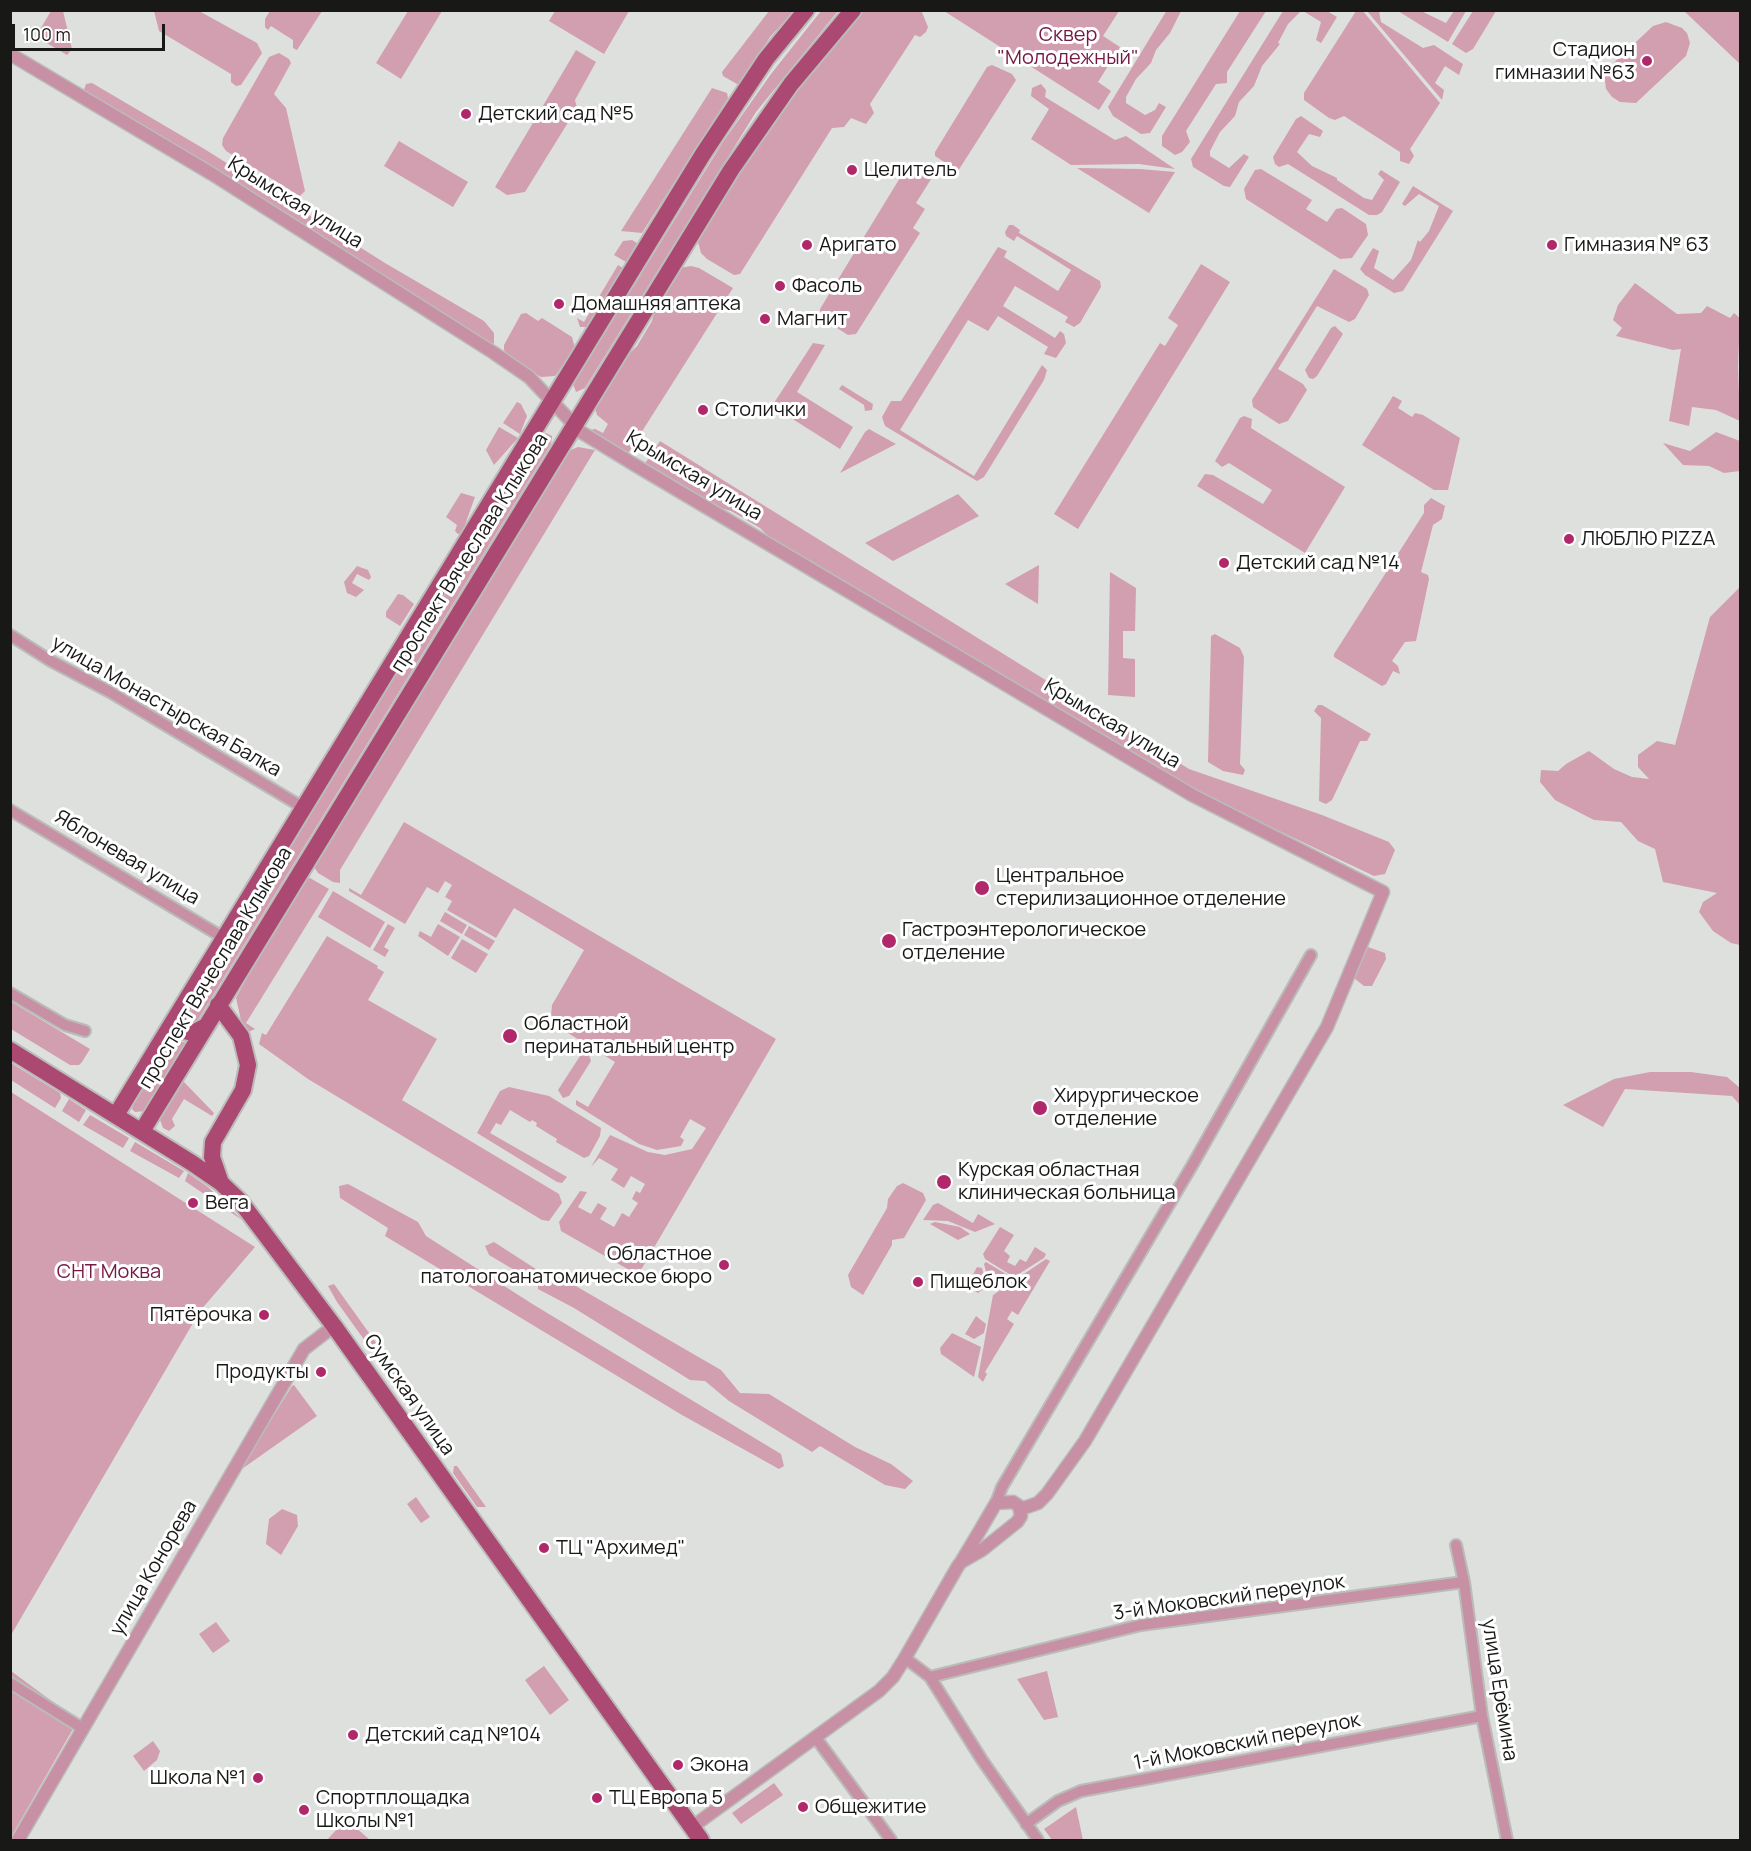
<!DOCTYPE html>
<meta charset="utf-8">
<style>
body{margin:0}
#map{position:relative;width:1751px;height:1851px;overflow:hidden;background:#dee0dd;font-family:Manrope,sans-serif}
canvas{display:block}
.frame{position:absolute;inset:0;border:12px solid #181817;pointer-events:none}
.scale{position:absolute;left:12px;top:24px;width:153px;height:27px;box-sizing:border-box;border:3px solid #181817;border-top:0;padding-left:8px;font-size:18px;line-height:21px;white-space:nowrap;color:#181817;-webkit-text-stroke:4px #fff;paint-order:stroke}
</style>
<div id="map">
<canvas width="1751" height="1851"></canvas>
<div class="frame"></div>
<div class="scale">100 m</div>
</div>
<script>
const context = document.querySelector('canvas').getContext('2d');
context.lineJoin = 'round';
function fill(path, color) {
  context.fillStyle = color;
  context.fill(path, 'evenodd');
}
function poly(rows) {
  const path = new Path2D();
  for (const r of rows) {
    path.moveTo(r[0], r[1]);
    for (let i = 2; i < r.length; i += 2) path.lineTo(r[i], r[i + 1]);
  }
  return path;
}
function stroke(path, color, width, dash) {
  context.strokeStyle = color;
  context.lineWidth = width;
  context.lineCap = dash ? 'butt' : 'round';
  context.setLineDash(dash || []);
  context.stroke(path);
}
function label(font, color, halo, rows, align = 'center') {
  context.font = font + ' Manrope,sans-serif';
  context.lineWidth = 6;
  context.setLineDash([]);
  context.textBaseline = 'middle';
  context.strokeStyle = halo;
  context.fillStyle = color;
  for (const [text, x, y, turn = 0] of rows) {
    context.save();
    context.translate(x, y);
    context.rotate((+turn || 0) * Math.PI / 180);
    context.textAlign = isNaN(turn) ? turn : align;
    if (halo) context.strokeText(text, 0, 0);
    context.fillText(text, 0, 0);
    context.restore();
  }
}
const green = poly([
 [921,10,928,27,926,32,920,37,915,35,870,104,874,113,866,124,851,118,844,127,832,128,740,274,734,275,707,259,701,253,698,242,699,233,777,114,861,11],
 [1167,10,1181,11,1170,33,1156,50,1151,63,1136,79,1126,97,1126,103,1145,115,1155,110,1159,103,1166,107,1150,133,1141,134,1113,116,1108,107],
 [1362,10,1440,103,1410,149,1414,156,1409,164,1400,161,1400,152,1344,116,1335,120,1329,118,1304,100,1304,93,1356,11],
 [51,11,63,11,72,49,67,55,38,38,38,33],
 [154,11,199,11,257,43,262,53,241,85,236,86,231,82,231,74,159,31],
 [270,11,270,10,322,11,297,50,293,48,293,40,285,35,271,26,268,30,265,27,265,19],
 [408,11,442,11,401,79,376,63],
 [555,11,555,10,629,11,604,54,549,21],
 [769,11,794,11,770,37,741,83,737,84,723,76,722,72],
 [821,11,838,11,756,112,585,388,576,392,573,384,723,142,771,74],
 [944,11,1119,11,1103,36,1120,47,1098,82,1111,91,1099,110],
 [1240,11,1266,11,1227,72,1227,83,1216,84,1186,131,1190,142,1182,152,1175,155,1162,146,1162,136],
 [1283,11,1301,11,1288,24,1278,43,1280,44,1262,66,1254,86,1239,102,1235,116,1220,132,1210,151,1210,156,1229,168,1244,154,1249,157,1230,187,1224,186,1193,167,1191,159],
 [1303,11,1327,11,1337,17,1321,43,1316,40,1321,22],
 [1367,11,1379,11,1381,22,1423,48,1434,45,1463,64,1459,75,1445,66,1435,83,1444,90,1442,100],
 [1398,11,1421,11,1446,23,1454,11,1466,11,1448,42],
 [1473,11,1496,11,1473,49,1466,53,1452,44],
 [1684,11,1740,11,1740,64],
 [1666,22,1682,28,1687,33,1690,43,1686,56,1636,103,1620,102,1612,97,1606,89,1604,72,1653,26],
 [576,50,596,62,575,100,577,108,525,192,507,195,495,187],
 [279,53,289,59,291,63,274,94,286,108,305,191,300,196,226,151,222,145,223,138,269,57],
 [992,65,1012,74,1016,80,958,171,935,156,935,152,987,67],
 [92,83,206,150,385,263,484,321,494,333,494,343,492,346,83,93,86,84],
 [1041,84,1046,90,1045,97,1115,140,1126,136,1175,169,1139,164,1071,165,1031,139,1049,109,1031,96,1032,88],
 [712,88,727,93,728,98,642,233,621,231],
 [1301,116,1323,131,1320,137,1309,134,1297,152,1312,166,1337,178,1337,180,1364,198,1372,200,1384,180,1378,174,1381,170,1400,182,1382,212,1377,215,1369,215,1288,164,1279,167,1275,164,1273,157,1296,119],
 [399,141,468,182,453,207,384,166],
 [913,166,933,176,916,203,925,209,913,228,920,233,856,334,848,335,821,318,820,309,906,168],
 [1077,168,1140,169,1175,172,1149,213],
 [1261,169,1312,200,1306,209,1327,222,1336,209,1342,208,1366,224,1368,235,1352,258,1340,259,1246,199,1244,189,1255,170],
 [1413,186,1453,211,1403,291,1394,293,1365,275,1360,269,1373,248,1379,251,1374,268,1393,280,1411,260,1418,240,1420,242,1429,231,1439,206,1419,194,1405,206,1402,204],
 [1009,225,1013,225,1020,230,1019,233,1100,281,1101,287,1080,323,1074,327,1065,322,1068,317,1015,286,1003,306,1055,338,1060,331,1064,334,1066,343,1056,358,1044,354,1048,347,998,316,988,331,968,320,900,430,974,476,1042,365,1047,370,1044,380,984,477,977,481,885,426,882,417,891,401,901,401,998,247,1007,251,1004,257,1058,291,1071,270,1017,236,1014,241,1006,236,1005,232],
 [632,240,637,243,626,262,614,255,623,241],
 [1201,264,1230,282,1078,529,1054,514,1160,343,1165,346,1178,325,1168,318],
 [618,265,623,268,587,327,580,327,577,318,584,322],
 [691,266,699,268,733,288,627,455,590,430,595,429,603,433,608,424,597,415,595,408,621,362,637,346,652,321,658,299,680,268],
 [1334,269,1367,289,1369,295,1355,319,1349,322,1317,306,1278,369,1303,384,1307,390,1288,421,1279,424,1253,407,1252,400],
 [1635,283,1677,314,1701,313,1707,306,1730,318,1734,313,1740,318,1738,366,1740,421,1716,410,1692,407,1689,426,1669,421,1681,349,1673,350,1616,336,1622,328,1613,320,1618,305],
 [526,313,538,321,542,318,572,337,575,348,555,376,541,377,510,358,504,350,504,345,521,314],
 [1335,326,1343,334,1317,376,1313,379,1309,378,1305,370,1331,328],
 [813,343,825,345,797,392,853,427,840,449,772,406],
 [842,385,873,404,872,410,865,411,864,405,839,389],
 [1393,396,1402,401,1398,408,1412,417,1415,413,1423,415,1460,438,1448,490,1434,490,1362,445],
 [517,402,521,404,527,416,520,434,503,423],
 [1244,416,1252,419,1251,428,1345,487,1305,553,1197,486,1205,474,1213,475,1263,504,1272,490,1229,463,1222,467,1215,461,1240,418],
 [499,427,518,438,494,465,486,450],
 [869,429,896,444,840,473,865,432],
 [1716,432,1740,441,1740,471,1724,473,1709,466,1683,465,1663,443,1690,451],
 [546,433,552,436,551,444,196,1023,188,1027,185,1018,187,1014,541,436],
 [660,441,1189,769,1322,815,1389,842,1395,850,1385,874,1374,876,1197,792,775,543,760,528,731,511,710,505,644,465],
 [578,447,595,450,340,870,340,883,333,882,318,873,314,867,566,452],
 [461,493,475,497,462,533,458,534,455,531,457,525,446,517],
 [958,494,979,516,893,561,865,543],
 [1431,498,1445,506,1442,519,1433,525,1422,568,1421,572,1428,575,1429,579,1416,641,1405,642,1392,661,1398,666,1400,674,1393,671,1386,684,1382,686,1334,657,1334,654,1424,513,1424,505],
 [1039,565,1038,604,1005,584],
 [357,566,368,570,371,577,369,580,357,574,352,583,364,590,356,597,347,593,344,582],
 [1110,572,1136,588,1135,631,1123,631,1123,658,1135,659,1135,697,1108,695],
 [1740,587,1740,945,1731,943,1713,931,1699,912,1703,902,1717,893,1663,882,1655,849,1638,841,1621,822,1594,820,1555,800,1540,782,1541,770,1558,771,1566,764,1589,751,1614,769,1632,777,1649,779,1638,767,1638,755,1657,741,1675,745,1710,617],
 [398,594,403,595,414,604,400,626,386,617,386,612],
 [1215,634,1240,648,1244,657,1240,764,1245,770,1243,775,1223,771,1208,762,1211,636],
 [1318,705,1322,705,1371,734,1367,741,1360,741,1332,800,1326,804,1319,801,1321,718,1314,711],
 [404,822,776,1039,638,1275,561,1231,559,1222,580,1191,587,1192,578,1207,591,1214,598,1203,607,1208,600,1219,614,1227,622,1213,629,1217,638,1203,632,1199,636,1191,640,1193,645,1184,631,1176,624,1188,611,1180,618,1169,599,1158,591,1167,610,1135,648,1152,665,1155,692,1149,706,1128,690,1119,680,1137,684,1140,681,1146,657,1150,639,1144,576,1105,576,1100,588,1107,615,1062,560,1028,551,1017,552,1005,584,950,514,908,496,938,447,910,452,901,445,897,452,885,445,881,438,893,427,887,405,924,349,891,349,888,361,895],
 [310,878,329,889,246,1023,255,1029,244,1034,236,998,279,919,304,879],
 [333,891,385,922,370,948,318,917],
 [445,912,467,925,462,934,440,921],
 [388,924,395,928,384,947,389,950,385,957,373,950],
 [438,924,460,937,448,956,418,936,420,931,431,937],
 [469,926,495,941,489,950,464,935],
 [327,936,378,966,377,968,384,972,368,1000,437,1039,402,1100,559,1194,562,1203,549,1221,542,1220,308,1079,259,1044,262,1033,266,1035],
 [462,939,488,954,476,973,451,958],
 [1368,947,1385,953,1386,959,1372,986,1364,986,1354,978],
 [10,1001,90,1049,82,1062,79,1065,70,1065,11,1029],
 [175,1033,182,1042,190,1042,147,1111,135,1112,132,1109,135,1100],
 [582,1053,589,1055,591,1061,569,1096,563,1098,558,1090],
 [11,1063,60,1093,61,1098,55,1108,11,1080],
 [1650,1072,1691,1072,1727,1077,1740,1088,1740,1105,1732,1096,1625,1089,1603,1127,1563,1105,1614,1079],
 [183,1081,214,1113,212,1116,184,1099,172,1119,175,1126,169,1131,163,1128,159,1117,171,1094],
 [509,1087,549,1096,601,1128,600,1136,589,1156,584,1158,556,1142,557,1139,536,1126,537,1123,532,1120,530,1122,510,1110,501,1125,496,1123,490,1133,567,1177,562,1183,557,1182,477,1133,500,1091],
 [11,1092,255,1247,200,1311,11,1635],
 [69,1099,86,1110,79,1122,62,1111],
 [90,1115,129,1138,123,1148,83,1125],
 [135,1142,184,1171,179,1178,130,1151],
 [188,1173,208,1187,242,1220,185,1181],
 [903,1183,923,1193,926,1200,904,1238,892,1240,892,1245,863,1295,851,1287,848,1275,887,1208,888,1199,897,1186],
 [348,1184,418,1222,426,1236,534,1305,781,1454,784,1466,779,1469,682,1415,385,1236,388,1228,340,1198,339,1186],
 [938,1203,973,1223,978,1214,995,1224,975,1232,948,1221,923,1220,933,1205],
 [935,1222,960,1227,970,1234,958,1240,930,1224],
 [1000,1227,1014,1235,1004,1251,1010,1256,1007,1262,1015,1266,1020,1259,1026,1262,1035,1247,1046,1254,1044,1258,1014,1277,985,1259,983,1254],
 [494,1242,542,1273,555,1274,721,1370,740,1393,769,1394,855,1447,891,1464,913,1481,905,1489,885,1485,820,1446,812,1452,729,1401,705,1381,690,1380,574,1308,538,1289,538,1284,489,1255,485,1246],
 [1046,1259,1050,1261,1018,1315,1012,1311,1007,1319,1014,1324,985,1372,987,1374,983,1382,978,1377,993,1295],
 [986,1262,1011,1277,1011,1280,991,1290,984,1264],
 [977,1267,982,1268,987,1286,978,1293,967,1286],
 [334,1284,412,1393,406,1398,337,1302,328,1286],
 [976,1316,986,1324,984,1333,974,1339,965,1334],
 [952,1333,981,1347,974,1377,941,1354,940,1348],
 [294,1385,317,1416,239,1471,292,1386],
 [454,1466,457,1466,486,1507,477,1507,453,1473],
 [416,1497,430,1517,421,1523,407,1504],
 [282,1509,297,1515,298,1526,281,1555,266,1544,269,1519],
 [216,1622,230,1641,213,1653,199,1634],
 [544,1666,569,1700,550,1715,525,1680],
 [11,1671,80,1722,74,1727,11,1837],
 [1047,1671,1058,1717,1044,1720,1017,1679],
 [153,1741,160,1751,157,1760,144,1771,133,1756],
 [774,1783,783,1795,741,1824,732,1813],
 [1076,1807,1083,1840,1052,1840,1044,1829],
 [346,1819,370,1840,327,1840]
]);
const minor = poly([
 [10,635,51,661,110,692,304,808],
 [10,810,224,938],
 [10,993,65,1025,85,1031],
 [996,1503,1002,1487,1193,1164,1311,955],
 [1456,1545,1464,1582,1482,1716,1507,1840],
 [905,1658,930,1677,982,1760,1038,1840],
 [930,1677,1141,1625,1464,1582],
 [10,1683,82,1728],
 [816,1738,891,1840],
 [1026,1824,1058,1801,1081,1791,1482,1716]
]);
const tertiary = poly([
 [10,54,212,174,494,353,529,377,581,432,635,465,1192,795,1383,892,1327,1027,1085,1441,1047,1494,1038,1503,1021,1509],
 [692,1827,879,1691,893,1677,905,1658,958,1566,961,1562,979,1532,996,1503,1013,1502,1019,1506,1021,1516,1017,1522,982,1550,961,1562],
 [18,1840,304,1349,334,1326]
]);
const primary = poly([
 [218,1005,241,1036,248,1065,243,1090,213,1142,212,1157,221,1183],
 [179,1012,177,1021,183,1031,193,1033,206,1026],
 [10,1050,192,1163,221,1183,240,1201,334,1326,701,1840],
 [116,1115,703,154,766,59,806,10],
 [142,1131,731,170,791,84,853,10]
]);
const markers = [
 [1647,61,6,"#b0286a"],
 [466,114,6,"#b0286a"],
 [852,170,6,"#b0286a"],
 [807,245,6,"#b0286a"],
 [1552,245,6,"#b0286a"],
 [780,286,6,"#b0286a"],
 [559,304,6,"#b0286a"],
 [765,319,6,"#b0286a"],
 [703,410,6,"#b0286a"],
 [1569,539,6,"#b0286a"],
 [1224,563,6,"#b0286a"],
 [982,888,8,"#b0286a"],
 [889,941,8,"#b0286a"],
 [510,1036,8,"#b0286a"],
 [1040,1108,8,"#b0286a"],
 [944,1182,8,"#b0286a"],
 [193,1203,6,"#b0286a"],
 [724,1265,6,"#b0286a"],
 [918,1282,6,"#b0286a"],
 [264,1315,6,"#b0286a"],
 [321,1372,6,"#b0286a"],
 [544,1548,6,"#b0286a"],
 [353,1735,6,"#b0286a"],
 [678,1765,6,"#b0286a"],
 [258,1778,6,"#b0286a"],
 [597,1798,6,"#b0286a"],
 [803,1807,6,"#b0286a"],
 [304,1810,6,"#b0286a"]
];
const parkNames = [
 ["Сквер",1068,35],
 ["\"Молодежный\"",1068,58],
 ["СНТ Моква",109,1272]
];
const poiNames = [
 ["Стадион",1635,50,"right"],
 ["гимназии №63",1635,73,"right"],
 ["Детский сад №5",478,114],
 ["Целитель",864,170],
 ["Аригато",819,245],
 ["Гимназия № 63",1564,245],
 ["Фасоль",792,286],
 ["Домашняя аптека",571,304],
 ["Магнит",777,319],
 ["Столички",715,410],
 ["ЛЮБЛЮ PIZZA",1581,539],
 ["Детский сад №14",1236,563],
 ["Центральное",996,876],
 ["стерилизационное отделение",996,899],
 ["Гастроэнтерологическое",902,930],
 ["отделение",902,953],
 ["Областной",524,1024],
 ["перинатальный центр",524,1047],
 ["Хирургическое",1054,1096],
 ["отделение",1054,1119],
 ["Курская областная",958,1170],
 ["клиническая больница",958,1193],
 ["Вега",205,1203],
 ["Областное",712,1254,"right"],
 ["патологоанатомическое бюро",712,1277,"right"],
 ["Пищеблок",930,1282],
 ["Пятёрочка",252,1315,"right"],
 ["Продукты",309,1372,"right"],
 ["ТЦ \"Архимед\"",556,1548],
 ["Детский сад №104",365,1735],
 ["Экона",690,1765],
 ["Школа №1",246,1778,"right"],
 ["Спортплощадка",316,1798],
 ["Школы №1",316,1821],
 ["ТЦ Европа 5",609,1798],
 ["Общежитие",815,1807]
];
const streetNames = [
 ["Крымская улица",295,203,32],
 ["Крымская улица",694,476,31],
 ["проспект Вячеслава Клыкова",470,553,-58],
 ["улица Монастырская Балка",166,707,30],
 ["Крымская улица",1112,724,31],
 ["Яблоневая улица",127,858,31],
 ["проспект Вячеслава Клыкова",216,968,-59],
 ["Сумская улица",409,1395,55],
 ["улица Конорева",154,1568,-60],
 ["3-й Моковский переулок",1229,1598,-8],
 ["улица Ерёмина",1499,1690,81],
 ["1-й Моковский переулок",1247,1742,-11]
];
fill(green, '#d19fb0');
stroke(minor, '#babcb9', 14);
stroke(tertiary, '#babcb9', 15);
stroke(primary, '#babcb9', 20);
stroke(minor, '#c890a4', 10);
stroke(tertiary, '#c890a4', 12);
stroke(primary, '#ab4972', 16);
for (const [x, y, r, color] of markers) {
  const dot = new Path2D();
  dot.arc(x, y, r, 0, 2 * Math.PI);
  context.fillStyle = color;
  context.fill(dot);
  stroke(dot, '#fff', 2);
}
label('20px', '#731944', '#fff', parkNames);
label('20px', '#181817', '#fff', poiNames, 'left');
label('20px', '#181817', '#fff', streetNames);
</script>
